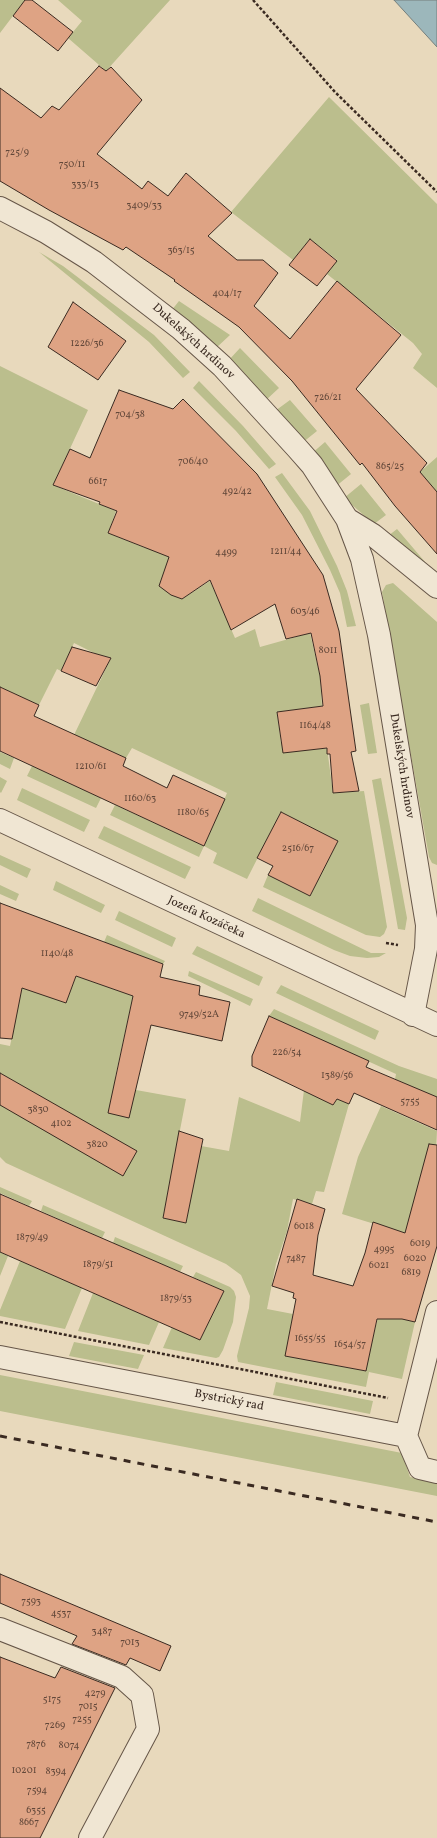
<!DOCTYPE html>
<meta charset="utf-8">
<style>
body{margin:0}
canvas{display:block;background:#e8d9bc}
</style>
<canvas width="437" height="1838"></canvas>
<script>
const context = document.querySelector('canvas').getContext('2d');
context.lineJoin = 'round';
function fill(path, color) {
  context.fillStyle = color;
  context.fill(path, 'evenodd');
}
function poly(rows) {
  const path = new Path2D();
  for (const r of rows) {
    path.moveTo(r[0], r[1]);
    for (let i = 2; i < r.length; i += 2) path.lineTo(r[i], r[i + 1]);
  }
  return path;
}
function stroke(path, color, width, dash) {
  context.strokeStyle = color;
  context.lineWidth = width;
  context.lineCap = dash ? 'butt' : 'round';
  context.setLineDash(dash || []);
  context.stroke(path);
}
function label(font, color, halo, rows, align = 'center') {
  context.font = font + ' Vollkorn,serif';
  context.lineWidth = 3.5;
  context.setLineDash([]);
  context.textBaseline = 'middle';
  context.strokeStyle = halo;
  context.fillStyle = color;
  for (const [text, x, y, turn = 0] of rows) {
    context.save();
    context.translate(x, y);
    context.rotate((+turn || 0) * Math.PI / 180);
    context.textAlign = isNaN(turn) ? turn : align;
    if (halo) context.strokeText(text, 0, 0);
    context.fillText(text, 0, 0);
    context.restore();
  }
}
const green = poly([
 [0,0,25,0,0,33],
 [58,0,170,0,106,71,68,38,82,21],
 [329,97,437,204,437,388,413,368,422,354,413,343,327,274,337,260,310,239,293,260,231,212],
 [39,252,63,266,154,335,190,372,183,378,149,342],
 [179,301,230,335,215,349,171,311],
 [240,348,279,388,265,401,228,361],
 [0,366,88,410,53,485,116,511,108,533,145,548,166,496,182,599,210,581,235,638,255,629,260,647,310,633,320,676,322,706,277,712,281,743,309,739,310,750,327,748,333,793,364,791,387,927,384,934,380,937,366,935,263,887,268,875,310,896,338,841,281,812,247,879,213,863,217,853,204,846,199,857,110,815,115,805,204,846,227,793,132,748,126,758,74,735,111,658,96,654,74,643,61,671,57,669,39,705,0,687],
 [199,381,243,426,276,464,269,469,236,431,193,388],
 [290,400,317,431,302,443,275,411],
 [325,442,351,474,335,487,311,454],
 [437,457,437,492,420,472],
 [282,473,310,511,337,566,347,591,356,626,347,627,340,593,330,570,302,515,275,477],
 [361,484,386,515,374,524,344,498],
 [397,529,437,576,388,536],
 [393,583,437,622,437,865,432,863,429,857,382,592,386,585],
 [369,703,377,753,368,754,360,705],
 [0,752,14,758,10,769,0,764],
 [32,766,101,798,96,808,27,776],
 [0,777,7,781,1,793,0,792],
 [381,778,407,918,405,930,398,929,372,780],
 [22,788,90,820,84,832,17,800],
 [104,826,191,867,185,879,98,838],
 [0,855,31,869,27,878,0,865],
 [56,881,105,905,101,913,53,890],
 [0,885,19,894,16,901,0,894],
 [258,898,371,953,386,953,379,957,367,958,350,956,334,950,252,911],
 [119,911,176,938,172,947,115,920],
 [107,935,165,961,163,964,104,942],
 [197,946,263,977,259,986,192,954],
 [189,971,253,999,250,1006,188,976],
 [76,976,133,996,115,1078,137,1085,136,1090,186,1099,163,1218,186,1223,201,1146,229,1151,239,1097,300,1122,304,1090,333,1105,337,1099,349,1104,324,1192,316,1191,312,1204,293,1199,287,1231,276,1264,267,1309,293,1314,286,1356,365,1371,378,1317,388,1315,415,1322,402,1379,369,1372,366,1387,238,1362,237,1356,249,1308,250,1296,241,1275,226,1264,6,1163,0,1157,0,1104,123,1175,136,1152,0,1073,0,1044,10,1046,22,987,66,1003],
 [281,985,379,1031,375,1040,276,993],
 [274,1009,399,1066,437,1079,437,1098,395,1079,396,1074,269,1016],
 [381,1106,437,1131,436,1149,421,1175,407,1234,342,1214,358,1157],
 [0,1187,32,1201,29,1206,0,1193],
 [43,1205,105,1232,102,1238,41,1211],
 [115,1237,183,1266,180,1272,113,1243],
 [0,1252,8,1256,0,1276],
 [20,1261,82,1288,65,1329,0,1316,0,1310],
 [196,1272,230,1287,234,1291,236,1297,233,1322,223,1350,219,1357,216,1358,163,1348,172,1327,200,1340,224,1291,193,1277],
 [93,1293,159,1322,149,1345,78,1331],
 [74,1342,144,1355,138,1369,69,1356],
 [0,1375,402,1453,410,1477,437,1483,437,1496,0,1411],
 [276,1382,373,1401,370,1414,273,1395]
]);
const water = poly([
 [394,0,437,0,437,47,394,0]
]);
const building = poly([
 [25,0,32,0,73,32,58,51,13,16,25,0],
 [99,66,106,71,111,67,142,100,97,154,142,189,148,181,168,196,186,173,232,213,208,236,237,260,263,260,278,273,254,306,290,339,337,281,401,335,356,389,427,463,420,472,437,492,437,554,395,506,362,463,360,465,292,381,239,327,174,281,175,280,126,247,123,250,49,210,0,181,0,88,41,118,52,106,59,110,99,66],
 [310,239,337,261,317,286,289,265,310,239],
 [73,302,126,341,98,380,48,347,73,302],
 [119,390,173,409,183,399,257,474,323,575,339,631,356,751,351,752,359,791,333,793,330,754,327,754,327,748,283,753,277,712,323,706,320,676,311,633,286,639,275,604,231,630,210,580,182,599,171,595,159,586,169,557,108,533,117,511,99,504,100,502,53,485,70,449,90,458,119,390],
 [72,647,111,658,96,686,61,671,72,647],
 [0,687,39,705,34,716,126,758,123,766,167,788,173,775,225,799,204,846,0,751,0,687],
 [281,812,338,841,310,896,268,875,273,866,257,858,281,812],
 [0,903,163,964,160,977,200,986,199,995,230,1002,222,1041,151,1025,129,1118,108,1113,133,996,76,976,66,1003,22,988,12,1039,0,1038,0,903],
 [269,1016,369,1061,366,1067,437,1097,437,1130,354,1093,349,1104,337,1099,333,1105,252,1066,252,1056,269,1016],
 [0,1073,137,1151,123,1176,0,1105,0,1073],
 [179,1131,203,1139,186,1223,163,1218,179,1131],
 [429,1144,437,1145,437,1246,415,1322,402,1319,377,1319,366,1371,285,1356,296,1299,293,1298,294,1293,272,1286,297,1199,325,1209,318,1235,313,1275,353,1286,365,1253,373,1222,405,1233,429,1144],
 [0,1194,224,1291,200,1340,0,1252,0,1194],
 [0,1574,171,1646,160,1671,130,1658,126,1665,72,1644,77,1636,0,1603,0,1574],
 [0,1657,55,1678,61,1667,115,1688,40,1838,0,1838,0,1657]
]);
const path = poly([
 [253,0,335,92,437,192],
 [386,943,398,945],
 [0,1322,388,1398]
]);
const street = poly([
 [0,208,46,232,94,262,181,329,222,366,297,448,312,465,347,519,362,559,379,635,427,925,426,949,413,1015],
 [347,519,373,535,437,587],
 [0,820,437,1025],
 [0,1357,406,1436,420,1468,437,1472],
 [406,1436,437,1312],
 [0,1629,122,1677,142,1695,148,1729,90,1838]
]);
const rail = poly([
 [0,1436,437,1522]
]);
const numberNames = [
 ["725/9",17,153],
 ["750/11",72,165],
 ["333/13",85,185],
 ["3409/33",144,206],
 ["363/15",181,251],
 ["404/17",227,294],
 ["1226/36",87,344],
 ["726/21",328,398],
 ["704/38",130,415],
 ["706/40",193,462],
 ["865/25",390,467],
 ["6617",98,482],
 ["492/42",237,492],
 ["1211/44",286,552],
 ["4499",226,553],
 ["603/46",305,612],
 ["8011",328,651],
 ["1164/48",315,726],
 ["1210/61",91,767],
 ["1160/63",140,799],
 ["1180/65",193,813],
 ["2516/67",298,849],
 ["1140/48",57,954],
 ["9749/52A",199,1015],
 ["226/54",287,1053],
 ["1389/56",337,1076],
 ["5755",410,1102],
 ["3830",38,1110],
 ["4102",61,1124],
 ["3820",97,1145],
 ["6018",304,1227],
 ["1879/49",32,1238],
 ["6019",420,1244],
 ["4995",384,1250],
 ["7487",296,1259],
 ["6020",415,1259],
 ["1879/51",98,1265],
 ["6021",379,1266],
 ["6819",411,1273],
 ["1879/53",176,1299],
 ["1655/55",310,1339],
 ["1654/57",350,1345],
 ["7593",31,1602],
 ["4537",61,1614],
 ["3487",102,1632],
 ["7013",130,1643],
 ["4279",95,1694],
 ["5175",52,1700],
 ["7015",88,1707],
 ["7255",82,1720],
 ["7269",55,1726],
 ["7876",36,1745],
 ["8074",69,1746],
 ["10201",24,1771],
 ["8394",56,1772],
 ["7594",37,1791],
 ["6355",36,1811],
 ["8667",29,1823]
];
const streetNames = [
 ["Dukelských hrdinov",193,342,42],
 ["Dukelských hrdinov",401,766,81],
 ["Jozefa Kozáčeka",206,918,25],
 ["Bystrický rad",229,1401,11]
];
fill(green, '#bbbe8d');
fill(water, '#9cb7bb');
stroke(water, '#757f7d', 1);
fill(building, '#dea384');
stroke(building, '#3a2a21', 1);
stroke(street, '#665648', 24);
stroke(path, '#3a2a21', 2.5, [3, 2]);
stroke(street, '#f0e6d3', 22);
stroke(rail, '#3a2a21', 3, [7, 7]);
label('10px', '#63483a', null, numberNames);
label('12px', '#3a2a21', '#f0e6d3', streetNames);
</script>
